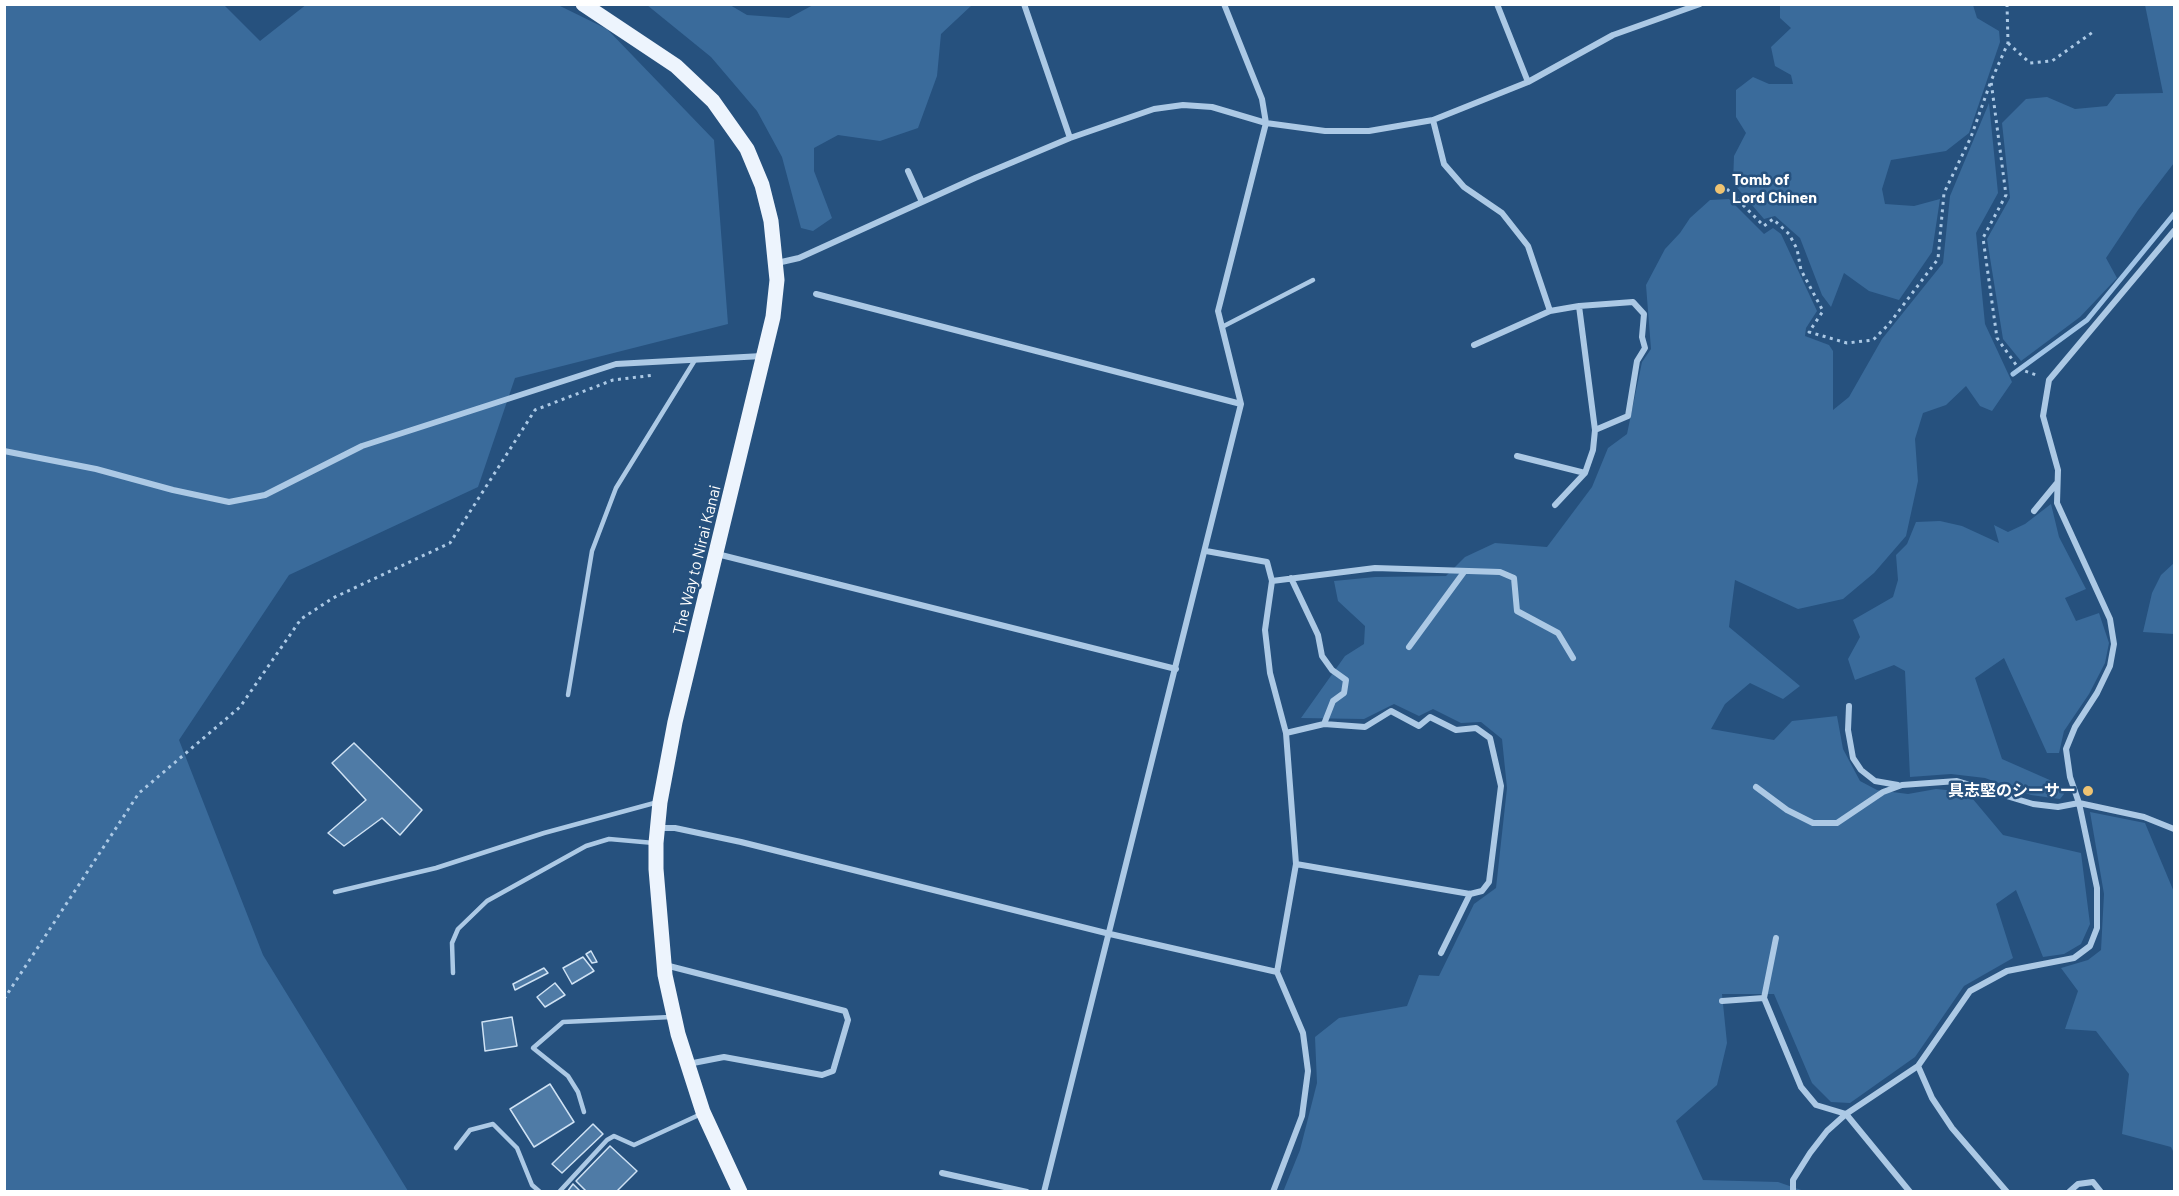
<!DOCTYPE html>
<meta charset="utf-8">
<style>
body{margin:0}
#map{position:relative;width:2179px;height:1196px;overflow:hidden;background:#26517e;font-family:Barlow,sans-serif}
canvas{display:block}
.frame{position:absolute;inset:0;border:6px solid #fff;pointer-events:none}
</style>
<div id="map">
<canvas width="2179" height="1196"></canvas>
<div class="frame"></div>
</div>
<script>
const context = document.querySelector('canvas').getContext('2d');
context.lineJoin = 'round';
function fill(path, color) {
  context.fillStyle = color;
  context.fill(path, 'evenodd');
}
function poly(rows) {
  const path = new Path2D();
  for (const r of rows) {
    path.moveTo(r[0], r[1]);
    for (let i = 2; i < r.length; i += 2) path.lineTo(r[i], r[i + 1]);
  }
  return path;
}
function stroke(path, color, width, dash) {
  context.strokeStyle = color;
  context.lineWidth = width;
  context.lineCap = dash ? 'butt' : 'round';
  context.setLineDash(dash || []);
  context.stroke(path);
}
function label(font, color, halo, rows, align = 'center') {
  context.font = font + ' Barlow,"Noto Sans JP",sans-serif';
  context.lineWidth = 5;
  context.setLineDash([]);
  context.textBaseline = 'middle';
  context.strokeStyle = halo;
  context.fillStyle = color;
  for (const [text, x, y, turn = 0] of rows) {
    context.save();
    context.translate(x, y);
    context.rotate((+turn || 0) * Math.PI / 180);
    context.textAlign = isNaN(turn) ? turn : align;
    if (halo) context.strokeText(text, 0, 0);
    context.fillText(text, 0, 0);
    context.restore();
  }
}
const green = poly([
 [307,4,558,5,607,29,714,140,728,324,515,378,478,487,289,575,179,740,263,955,408,1191,5,1192,5,5,224,5,260,41],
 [647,5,730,5,747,15,789,18,813,5,972,5,941,34,937,76,918,128,880,141,838,135,814,148,814,171,832,218,813,231,801,228,782,157,757,111,711,57],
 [1780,5,1973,5,1977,18,1999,31,2000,42,1969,133,1946,151,1891,160,1882,189,1885,204,1914,206,1940,199,1932,252,1899,300,1869,291,1844,273,1831,307,1822,295,1800,238,1775,216,1764,219,1733,183,1734,156,1746,133,1736,117,1736,90,1753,77,1769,84,1793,84,1791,75,1775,66,1771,47,1791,28,1780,18],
 [2145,5,2174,5,2174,163,2138,210,2106,258,2117,278,2080,317,2021,361,2003,339,1987,239,2010,198,2002,123,2026,99,2047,97,2075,109,2107,106,2116,94,2163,93],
 [1989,103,1998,193,1976,233,1985,324,2012,382,1992,411,1980,406,1966,386,1946,405,1923,413,1915,439,1918,481,1906,536,1874,573,1843,599,1798,609,1735,580,1729,627,1800,686,1783,699,1750,683,1725,704,1711,729,1774,740,1792,721,1837,716,1843,749,1860,781,1877,790,1908,794,1936,789,1967,792,2003,835,2081,853,2090,924,2081,944,2064,954,2043,957,2016,890,1996,904,2013,958,1964,986,1915,1057,1850,1103,1831,1102,1812,1083,1774,994,1722,994,1727,1043,1717,1085,1676,1121,1703,1180,1778,1182,1804,1191,1283,1192,1300,1150,1317,1083,1315,1037,1339,1018,1407,1006,1419,975,1439,976,1474,904,1496,888,1507,788,1502,739,1481,722,1461,723,1433,709,1419,716,1394,704,1364,719,1301,718,1345,656,1364,644,1365,626,1338,601,1334,581,1375,577,1446,576,1465,557,1495,543,1547,547,1592,487,1608,448,1627,434,1642,362,1651,349,1646,285,1665,249,1680,233,1690,218,1710,200,1729,199,1764,234,1773,228,1781,234,1817,311,1806,328,1805,336,1829,345,1833,351,1833,410,1849,397,1882,339,1943,263,1950,196],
 [2051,504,2059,537,2086,589,2065,598,2076,621,2099,613,2109,643,2105,663,2089,694,2064,731,2059,753,2047,753,2004,658,1975,678,2002,759,2061,785,2064,794,2060,799,2031,795,1985,778,1951,774,1910,777,1905,671,1894,665,1855,680,1848,659,1860,637,1853,620,1893,597,1898,580,1896,555,1907,544,1916,522,1940,521,1962,526,1999,543,1994,525,2008,532,2025,524],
 [2174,563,2174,634,2143,632,2152,593,2161,575],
 [2090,812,2145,823,2174,892,2174,1153,2171,1147,2122,1134,2129,1074,2096,1031,2065,1029,2078,991,2061,968,2088,960,2101,950,2104,894]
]);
const stream = poly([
 [2013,374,2087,320,2174,214]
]);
const building = poly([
 [354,743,422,810,400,835,382,818,344,846,328,833,366,800,332,763,354,743],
 [591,951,597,962,592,963,586,954,591,951],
 [583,957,594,971,572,984,563,968,583,957],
 [544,968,548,973,515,990,513,984,544,968],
 [555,983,565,995,545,1007,537,997,555,983],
 [512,1017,517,1046,485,1051,482,1022,512,1017],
 [550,1084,574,1122,534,1147,510,1109,550,1084],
 [593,1124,603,1134,562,1173,552,1164,593,1124],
 [610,1146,637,1171,616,1192,587,1192,576,1181,610,1146],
 [573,1184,581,1192,567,1192,573,1184]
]);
const path = poly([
 [2007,4,2008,43,1991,81,2006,195,1983,238,1997,338,2019,369,2039,376],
 [2008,43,2030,63,2052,61,2093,32],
 [1727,189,1764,226,1773,219,1789,234,1797,249,1801,270,1823,311,1809,332,1847,343,1873,340,1889,324,1938,259,1944,193,1971,137,1991,81],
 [4,999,139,793,240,707,301,619,333,598,450,543,535,410,613,380,655,375]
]);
const lane = poly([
 [1222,327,1313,280],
 [568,695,592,551,616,488,695,360],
 [335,892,436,868,544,833,658,802],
 [453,973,452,943,458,929,487,901,586,846,609,839,654,843],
 [584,1112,578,1092,568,1076,533,1048,563,1022,671,1017],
 [456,1148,470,1130,493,1124,517,1148,532,1185,540,1192],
 [559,1192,607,1140,614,1136,634,1145,701,1114]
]);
const street = poly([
 [1024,4,1070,138],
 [1497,4,1528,82],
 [1433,120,1444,164,1464,187,1502,213,1528,246,1550,311,1474,345],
 [908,171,922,202],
 [777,263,799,258,975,178,1070,138,1154,109,1183,105,1212,107,1266,123,1325,131,1369,131,1433,120,1528,82,1613,35,1700,4],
 [816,294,1241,404],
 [1550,311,1579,306,1633,302,1644,314,1642,337,1645,348,1637,361,1628,416,1595,430,1579,306],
 [4,451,96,469,173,490,229,502,265,495,362,446,616,364,762,356],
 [1517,456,1585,473],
 [1555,505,1585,473,1593,450,1595,430],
 [2034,511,2057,483],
 [1206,551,1267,562,1272,581,1265,630,1270,673,1286,733,1296,864,1277,972,1303,1033,1308,1071,1302,1116,1273,1192],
 [717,554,1176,669],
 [1272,581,1375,568,1500,572,1514,578,1517,611,1558,633,1573,658],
 [1409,647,1464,572],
 [1849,706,1848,730,1853,758,1861,770,1875,781,1898,785],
 [1286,733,1324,724,1333,701,1344,693,1346,680,1332,670,1322,656,1318,635,1291,578],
 [1756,787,1787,810,1813,823,1837,823,1883,792,1902,785,1957,781,2033,804,2058,807,2079,803,2144,817,2174,829],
 [659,828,675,828,741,842,1110,934,1277,972],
 [1296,864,1470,894,1482,891,1489,882,1501,786,1490,738,1476,728,1456,730,1430,717,1419,726,1391,711,1365,727,1324,724],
 [1776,938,1764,998,1801,1087,1816,1105,1846,1114,1918,1066,1970,991,2007,971,2074,958,2090,946,2097,928,2097,888,2079,803,2070,777,2066,749,2075,727,2097,693,2110,666,2114,644,2110,619,2057,503,2058,470,2043,416,2049,380,2174,231],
 [1441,953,1470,894],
 [665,965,845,1011,848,1020,833,1071,822,1075,724,1057,688,1064],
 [1722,1001,1764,998],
 [1918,1066,1932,1098,1952,1128,2007,1192],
 [942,1173,1027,1192],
 [1044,1192,1241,404,1218,311,1266,123,1262,99,1224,4],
 [1793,1192,1793,1180,1810,1153,1827,1131,1846,1114,1910,1192],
 [2069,1192,2078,1184,2093,1182,2101,1192]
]);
const primary = poly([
 [583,4,676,66,713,101,747,149,762,185,771,221,777,280,773,317,675,722,660,802,656,843,656,869,665,975,678,1034,703,1112,740,1192]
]);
const markers = [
 [1720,189,6,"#eec372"],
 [2088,791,6,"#eec372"]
];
const poiNames = [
 ["Tomb of",1732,180],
 ["Lord Chinen",1732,198],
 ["具志堅のシーサー",2076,791,"right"]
];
const streetNames = [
 ["The Way to Nirai Kanai",697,560,-76]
];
fill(green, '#3a6b9b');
stroke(stream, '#a1c4e6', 5);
fill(building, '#4f7ba6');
stroke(building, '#cfe2f4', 1.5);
stroke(path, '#acc9e5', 3, [3, 4.5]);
stroke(lane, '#acc9e5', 4.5);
stroke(street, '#acc9e5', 6);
stroke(primary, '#edf4fd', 15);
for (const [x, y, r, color] of markers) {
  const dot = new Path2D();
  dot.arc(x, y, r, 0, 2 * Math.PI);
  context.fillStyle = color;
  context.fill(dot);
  stroke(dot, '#26517e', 2);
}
label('bold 16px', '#fff', '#26517e', poiNames, 'left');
label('16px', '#fff', '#26517e', streetNames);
</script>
